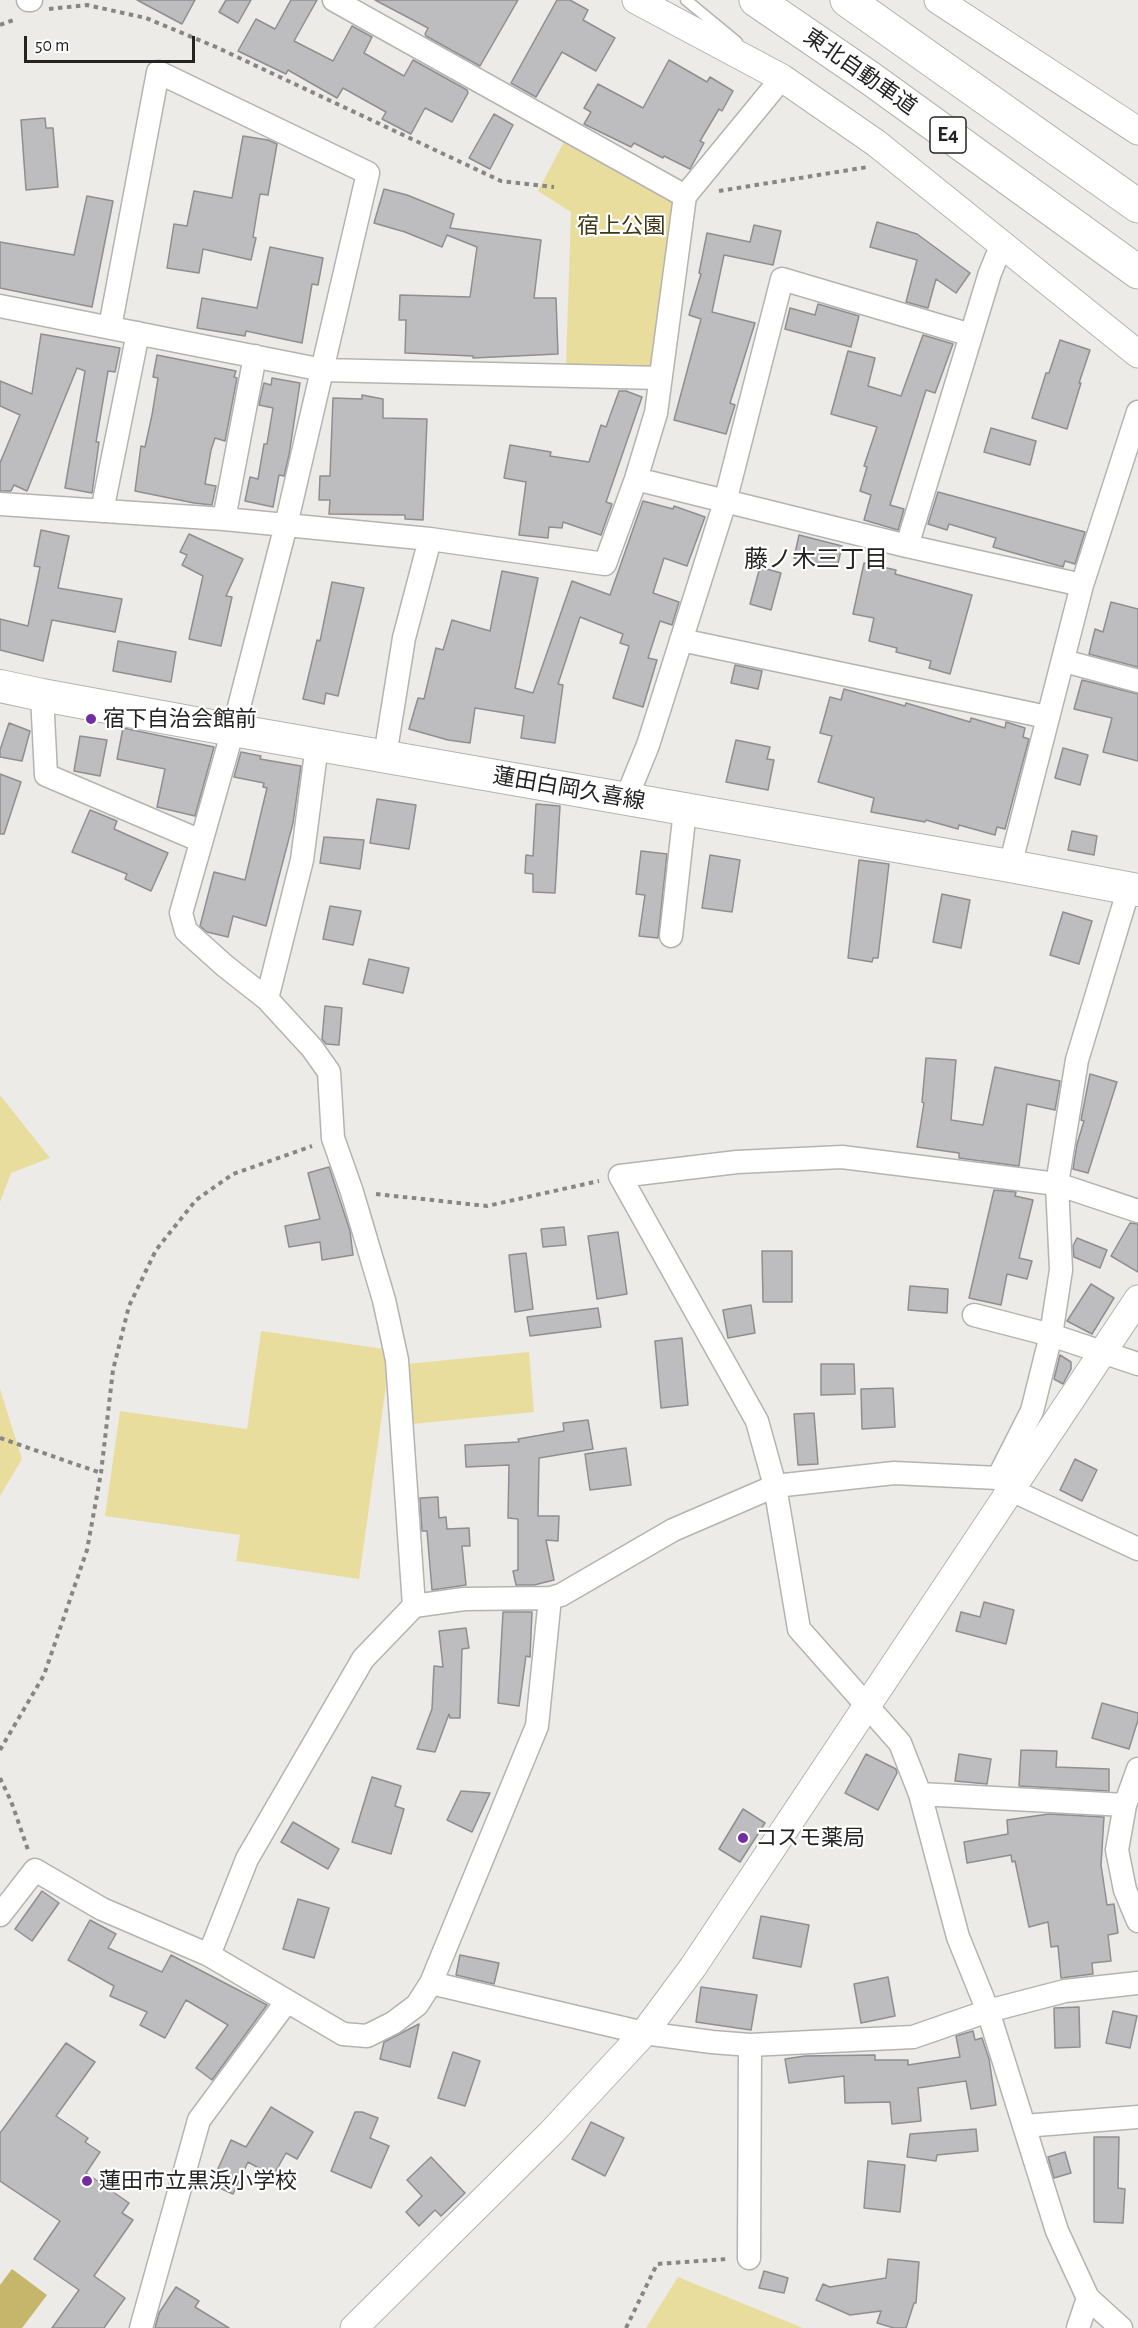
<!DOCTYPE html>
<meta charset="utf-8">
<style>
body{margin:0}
#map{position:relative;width:1138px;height:2328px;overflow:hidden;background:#ecebe8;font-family:"Alegreya Sans",sans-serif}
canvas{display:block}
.scale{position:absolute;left:24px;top:36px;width:171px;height:27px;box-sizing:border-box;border:3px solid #242322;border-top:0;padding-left:8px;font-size:18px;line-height:21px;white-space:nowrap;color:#242322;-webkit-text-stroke:4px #fff;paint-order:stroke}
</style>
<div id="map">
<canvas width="1138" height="2328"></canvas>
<div class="scale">50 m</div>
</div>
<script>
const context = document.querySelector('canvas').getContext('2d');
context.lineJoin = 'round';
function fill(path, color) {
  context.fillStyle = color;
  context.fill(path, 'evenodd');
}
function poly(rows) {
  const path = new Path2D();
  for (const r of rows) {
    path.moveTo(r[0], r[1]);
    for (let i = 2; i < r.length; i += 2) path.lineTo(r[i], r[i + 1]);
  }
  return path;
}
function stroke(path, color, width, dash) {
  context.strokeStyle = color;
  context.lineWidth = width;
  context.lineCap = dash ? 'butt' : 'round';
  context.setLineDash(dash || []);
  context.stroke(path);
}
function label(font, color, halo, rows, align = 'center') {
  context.font = font + ' "Alegreya Sans","Noto Sans JP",sans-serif';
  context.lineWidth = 4.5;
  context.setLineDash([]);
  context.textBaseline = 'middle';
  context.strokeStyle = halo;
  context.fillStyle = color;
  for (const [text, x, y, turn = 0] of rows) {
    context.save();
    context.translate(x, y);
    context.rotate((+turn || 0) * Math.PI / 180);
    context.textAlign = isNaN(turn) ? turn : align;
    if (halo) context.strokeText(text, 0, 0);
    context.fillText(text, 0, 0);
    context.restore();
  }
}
const green = poly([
 [566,138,673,197,655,366,566,364,571,212,538,191],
 [0,1095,50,1158,11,1173,0,1202],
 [261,1331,391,1350,359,1579,236,1561,240,1535,105,1516,120,1411,247,1429],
 [529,1352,534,1412,413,1424,407,1364],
 [0,1389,22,1459,0,1496],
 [678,2277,803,2328,646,2328]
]);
const water = poly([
 [12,2269,47,2295,22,2328,0,2328,0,2285]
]);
const building = poly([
 [137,0,195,0,182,24,137,0],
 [226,0,251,0,238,23,219,12,226,0],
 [291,0,317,0,294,41,333,61,352,26,372,37,364,53,404,76,413,60,467,90,468,93,452,122,425,108,411,134,382,119,386,112,343,88,337,98,288,70,286,74,238,51,256,19,275,29,291,0],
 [375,0,518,0,480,66,426,36,425,34,428,28,375,0],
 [557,0,570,0,588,10,583,20,615,38,596,71,562,52,536,97,511,83,557,0],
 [669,60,707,82,710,77,733,91,722,111,719,109,700,141,704,143,690,169,664,156,663,158,634,143,631,147,584,124,591,112,584,108,598,84,643,108,669,60],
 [494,114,513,125,490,169,469,158,494,114],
 [45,118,46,128,53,128,58,187,26,190,21,120,45,118],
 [243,136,268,140,277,144,268,195,260,194,253,237,256,238,251,260,203,249,199,273,167,268,174,224,187,226,194,191,232,198,243,136],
 [384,189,407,195,454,214,450,228,541,240,534,298,556,298,558,354,473,358,473,356,405,353,406,320,399,320,400,295,470,297,477,247,447,235,442,247,405,232,374,223,384,189],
 [87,196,113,201,92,307,0,288,0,242,74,255,87,196],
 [877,222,917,234,970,273,956,293,936,279,928,308,906,302,917,260,870,247,877,222],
 [754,225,781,231,773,265,724,255,712,312,755,323,730,403,735,405,726,434,674,420,701,319,689,315,701,274,699,273,707,233,750,242,754,225],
 [270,247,323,258,318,285,312,284,302,343,246,331,245,336,197,328,202,298,257,308,270,247],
 [818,304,859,316,851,347,785,329,790,308,815,315,818,304],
 [41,334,120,348,115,372,108,371,96,442,99,442,92,493,65,488,85,371,77,368,27,491,14,485,11,491,0,491,0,463,20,415,0,406,0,381,32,394,41,334],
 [923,335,953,344,935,393,926,390,890,505,904,509,898,530,864,520,871,495,860,491,867,467,864,466,877,427,831,414,848,351,875,358,868,386,901,396,923,335],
 [1060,340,1090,350,1079,383,1081,383,1067,429,1032,418,1046,373,1049,373,1060,340],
 [157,355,236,371,234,377,237,378,225,441,215,438,211,450,205,484,216,486,212,505,194,503,135,491,141,446,145,447,152,415,158,378,153,377,157,355],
 [272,378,300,383,289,455,284,476,279,475,273,507,245,501,250,477,258,479,264,444,267,444,273,408,259,405,264,383,271,385,272,378],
 [619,391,626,391,642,397,606,502,612,504,601,535,563,522,562,528,549,527,548,538,519,535,526,482,504,478,510,445,551,452,550,456,589,462,601,425,606,427,619,391],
 [362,395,383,399,383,418,427,419,423,520,405,519,405,515,329,514,330,500,319,500,320,476,330,476,333,398,362,399,362,395],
 [991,428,1036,441,1030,465,984,452,991,428],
 [938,492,1085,532,1075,564,1065,561,1063,567,993,547,996,538,949,524,947,530,928,524,938,492],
 [643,501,673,509,674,506,705,517,687,566,664,558,653,593,679,602,672,625,660,621,648,658,657,660,643,707,613,698,629,646,620,643,623,634,580,617,558,684,563,685,555,743,521,738,524,716,475,708,470,743,448,740,409,729,418,698,424,699,436,648,443,650,452,620,490,631,502,571,538,578,515,688,533,693,572,581,610,595,643,501],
 [41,530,69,536,58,588,122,599,115,632,52,620,43,661,0,650,0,619,28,626,40,567,34,566,41,530],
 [189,534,243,559,226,596,232,597,221,646,189,639,203,576,182,565,187,555,180,552,189,534],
 [799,535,842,546,837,568,794,558,799,535],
 [864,563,896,570,895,574,972,595,950,674,929,668,931,661,896,652,897,648,869,641,874,618,853,614,864,563],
 [760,567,781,573,771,610,750,604,760,567],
 [332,582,364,588,338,696,326,693,324,704,303,699,317,640,320,641,332,582],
 [1111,602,1138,609,1138,667,1089,654,1095,629,1103,632,1111,602],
 [118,641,176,652,171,682,113,671,118,641],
 [735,665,762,671,758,689,731,683,735,665],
 [1082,680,1138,694,1138,761,1103,752,1112,718,1074,709,1082,680],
 [844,689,905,706,906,703,970,722,971,718,1005,728,1006,722,1025,728,1023,737,1029,739,1005,829,997,827,995,835,959,825,958,829,926,820,925,822,871,812,874,798,818,782,832,736,820,733,830,697,841,700,844,689],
 [9,723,30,731,22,761,0,757,0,750,9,723],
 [123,728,214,747,195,816,157,807,165,769,117,759,123,728],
 [80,736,107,740,100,776,74,771,80,736],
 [736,740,770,747,767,759,774,760,768,790,726,782,736,740],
 [1063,748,1088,755,1080,785,1055,778,1063,748],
 [241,752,261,756,260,759,301,766,293,823,266,926,233,916,228,937,207,932,200,926,214,872,245,880,267,788,263,787,264,783,234,777,241,752],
 [0,774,21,782,4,834,0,834,0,774],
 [377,799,416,805,409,849,370,843,377,799],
 [536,804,560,806,555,893,533,892,533,874,525,873,526,855,533,856,536,804],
 [90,810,117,821,114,829,168,853,151,891,125,879,127,874,72,852,90,810],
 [1072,831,1097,836,1094,855,1068,850,1072,831],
 [324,837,364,840,360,869,320,863,324,837],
 [641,851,667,854,658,938,639,936,645,895,636,894,641,851],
 [710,855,740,860,732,912,702,908,710,855],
 [859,860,889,864,878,958,873,958,872,962,848,958,859,860],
 [942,894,970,900,961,948,933,942,942,894],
 [330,906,361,911,353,945,323,939,330,906],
 [1063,912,1092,921,1079,964,1050,955,1063,912],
 [369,959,409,968,403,993,363,984,369,959],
 [325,1006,342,1008,339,1045,326,1044,322,1039,325,1006],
 [926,1058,956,1060,951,1120,983,1125,995,1067,1060,1081,1055,1110,1027,1104,1019,1166,959,1158,959,1153,917,1147,924,1103,922,1102,926,1058],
 [1090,1074,1117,1082,1088,1173,1073,1169,1077,1144,1084,1121,1081,1120,1090,1074],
 [329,1167,350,1231,353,1255,322,1260,320,1242,289,1247,285,1226,320,1219,308,1173,329,1167],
 [994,1190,1016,1192,1015,1196,1033,1200,1019,1258,1032,1261,1027,1279,1007,1274,1001,1305,969,1298,994,1190],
 [1130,1223,1138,1224,1138,1272,1111,1256,1130,1223],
 [564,1227,566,1245,543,1247,541,1229,564,1227],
 [618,1232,627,1294,597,1299,588,1236,618,1232],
 [1077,1238,1107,1250,1100,1268,1074,1257,1073,1246,1077,1238],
 [762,1251,792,1251,792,1302,763,1302,762,1251],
 [526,1253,533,1309,515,1312,509,1255,526,1253],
 [1091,1284,1114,1298,1092,1334,1067,1321,1091,1284],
 [910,1286,948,1289,947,1313,908,1310,910,1286],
 [751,1305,755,1333,728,1338,723,1310,751,1305],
 [598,1308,601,1327,530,1336,527,1317,598,1308],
 [682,1338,688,1405,661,1408,655,1341,682,1338],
 [1060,1355,1071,1362,1071,1369,1063,1384,1054,1379,1060,1355],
 [821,1364,854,1364,855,1394,821,1395,821,1364],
 [893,1388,895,1427,862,1429,861,1389,893,1388],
 [814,1413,818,1464,798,1465,794,1414,814,1413],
 [588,1420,593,1449,539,1458,538,1516,559,1516,558,1541,546,1540,554,1580,534,1585,516,1585,513,1571,518,1570,518,1519,508,1518,509,1465,466,1467,465,1445,519,1442,518,1439,564,1431,563,1423,588,1420],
 [626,1448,631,1485,590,1490,585,1454,626,1448],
 [1075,1459,1097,1470,1082,1501,1060,1490,1075,1459],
 [438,1497,439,1518,446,1517,447,1529,469,1528,470,1546,462,1546,466,1585,432,1590,427,1531,422,1531,420,1498,438,1497],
 [984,1602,1014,1610,1006,1644,956,1631,961,1612,980,1617,984,1602],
 [503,1612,532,1612,530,1657,526,1656,519,1706,498,1703,503,1612],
 [466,1628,469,1648,462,1649,460,1718,450,1718,449,1714,435,1752,417,1749,432,1709,434,1666,443,1667,439,1631,466,1628],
 [1102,1703,1138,1713,1138,1720,1129,1749,1092,1738,1102,1703],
 [1021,1750,1057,1751,1056,1767,1109,1769,1109,1791,1019,1786,1021,1750],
 [866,1754,896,1769,897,1773,878,1810,845,1793,866,1754],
 [959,1754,991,1759,987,1784,955,1781,959,1754],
 [372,1777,401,1786,395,1806,404,1809,391,1854,352,1842,372,1777],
 [461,1791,490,1793,472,1832,447,1820,461,1791],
 [743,1809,765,1823,740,1862,719,1849,743,1809],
 [1049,1814,1104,1817,1101,1865,1107,1905,1114,1904,1118,1933,1108,1935,1111,1961,1092,1963,1093,1974,1061,1978,1058,1946,1051,1947,1048,1922,1029,1927,1015,1861,1012,1862,1011,1855,967,1863,964,1842,1008,1834,1007,1820,1049,1814],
 [293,1822,339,1849,328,1869,281,1842,293,1822],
 [42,1891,59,1903,32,1941,15,1929,42,1891],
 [298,1899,329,1908,314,1958,283,1949,298,1899],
 [761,1916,809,1925,801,1967,753,1958,761,1916],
 [90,1920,116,1934,108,1948,162,1972,171,1955,267,2005,212,2080,196,2068,228,2025,186,2000,165,2038,140,2025,147,2012,110,1996,114,1986,68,1960,90,1920],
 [460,1955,499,1963,494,1984,456,1975,460,1955],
 [888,1977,895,2016,861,2023,854,1984,888,1977],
 [701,1987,757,1995,751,2030,696,2022,701,1987],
 [1079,2007,1080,2047,1055,2048,1054,2008,1079,2007],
 [1113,2011,1137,2016,1130,2048,1106,2043,1113,2011],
 [419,2024,410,2067,380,2059,384,2042,419,2024],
 [973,2031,975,2040,982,2038,989,2059,996,2105,971,2109,966,2081,918,2088,921,2121,892,2124,890,2102,845,2103,844,2076,789,2083,785,2059,805,2056,875,2055,875,2060,908,2060,908,2065,960,2057,956,2036,973,2031],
 [66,2043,95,2062,56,2116,88,2138,85,2142,100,2152,86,2173,129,2203,122,2213,133,2220,94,2276,125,2298,104,2328,52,2328,79,2290,34,2259,60,2221,0,2181,0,2133,66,2043],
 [453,2052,480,2061,465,2106,438,2098,453,2052],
 [271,2107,313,2132,297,2159,286,2153,273,2176,248,2162,233,2194,211,2184,231,2140,246,2147,271,2107],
 [355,2112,362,2112,378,2118,370,2138,389,2146,371,2188,331,2171,355,2112],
 [591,2122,624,2138,605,2176,572,2159,591,2122],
 [976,2129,978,2151,937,2155,936,2161,907,2157,910,2134,976,2129],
 [1094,2137,1119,2137,1118,2188,1125,2189,1123,2223,1094,2222,1094,2137],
 [1065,2152,1071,2173,1054,2178,1048,2157,1065,2152],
 [431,2157,465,2193,441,2216,435,2210,419,2226,406,2212,422,2196,407,2180,431,2157],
 [868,2161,905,2165,900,2212,864,2208,868,2161],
 [888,2259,919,2262,916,2303,914,2303,906,2328,894,2328,877,2323,881,2311,850,2315,816,2300,823,2284,830,2287,886,2278,888,2259],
 [764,2271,788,2278,784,2293,759,2288,764,2271],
 [176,2287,199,2301,195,2307,229,2328,155,2328,159,2313,176,2287]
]);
const path = poly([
 [49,9,87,5,146,18,216,47,501,181,554,187],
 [0,25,16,19],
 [719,191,868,167],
 [376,1194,487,1206,599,1181],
 [0,1438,101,1473],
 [0,1750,44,1675,87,1550,101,1473,113,1370,129,1306,156,1250,196,1200,233,1174,312,1146],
 [0,1778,11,1801,28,1850],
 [626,2328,657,2264,727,2259]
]);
const service = poly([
 [686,0,737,42]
]);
const minor = poly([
 [28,0,31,0],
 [334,0,685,196],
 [0,306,323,370,660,378],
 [110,327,158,72,368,173,286,525,233,730,181,913,186,931,225,966,267,999,312,1048,329,1072,333,1138,352,1192,384,1300,397,1360,414,1606],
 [636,479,907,546,1082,585],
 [0,504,224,519,430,539,605,564,636,479,656,413,685,196,782,78],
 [102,511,138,333],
 [224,519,255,356],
 [907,546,990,273,1002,244],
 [681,640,1047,717],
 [1064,661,1138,681],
 [42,695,46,775,201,841],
 [385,756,404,638,430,539],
 [626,799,648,745,725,502,782,279,971,335],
 [1010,866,1082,585,1138,412],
 [671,936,685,810],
 [267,999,302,860,317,745],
 [974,1315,1051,1335,1138,1364],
 [998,1478,1032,1411,1051,1335,1061,1270,1057,1184,1077,1060,1129,888],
 [1138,1769,1125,1805,1117,1850,1125,1890,1138,1921],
 [920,1794,1125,1805],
 [0,1915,35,1870,102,1909,209,1955,247,1859,363,1659,414,1606,464,1599,550,1598,561,1595,673,1530,775,1486,894,1473,998,1478,1011,1490,1138,1549],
 [209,1955,343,2034,367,2036,393,2023,417,2005,431,1983,537,1726,550,1598],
 [431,1983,644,2033,712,2042,750,2045,913,2037,988,2011,1065,1991,1138,1983],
 [1024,2126,1138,2117],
 [749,2258,750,2045],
 [141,2328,199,2120,287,2001],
 [1078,2328,1088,2298],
 [1121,2328,1088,2298,1057,2231,988,2011,958,1937,920,1794,900,1743,799,1629,775,1486,757,1421,620,1176,737,1162,842,1157,1057,1184,1138,1211]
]);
const tertiary = poly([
 [636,0,782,78,876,143,1138,354],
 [938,0,1138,131],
 [354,2328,552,2132,644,2033,693,1967,1138,1299]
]);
const secondary = poly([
 [0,686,42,695,233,730,1010,866,1138,890]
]);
const motorway = poly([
 [756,0,870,78,1138,272],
 [847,0,1138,206]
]);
const markers = [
 [91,719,6,"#732da0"],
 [743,1838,6,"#732da0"],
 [87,2181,6,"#732da0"]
];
const shields = [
 [948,135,36]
];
const shieldNames = [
 ["E4",948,135]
];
const streetNames = [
 ["東北自動車道",860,72,35],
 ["蓮田白岡久喜線",569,789,10]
];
const parkNames = [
 ["宿上公園",621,226]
];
const poiNames = [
 ["宿下自治会館前",103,719],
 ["コスモ薬局",755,1838],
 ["蓮田市立黒浜小学校",99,2181]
];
const neighbourhoodNames = [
 ["藤ノ木三丁目",816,560]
];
fill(green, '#e9dd9d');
fill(water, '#c5b66c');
fill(building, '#bdbcbf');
stroke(building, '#8f8e91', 1.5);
stroke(service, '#b4b3b0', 13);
stroke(minor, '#b4b3b0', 25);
stroke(tertiary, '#b4b3b0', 29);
stroke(secondary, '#b4b3b0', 34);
stroke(motorway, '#b4b3b0', 35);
stroke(path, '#878684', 4, [4.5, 4.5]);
stroke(service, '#fff', 10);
stroke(minor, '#fff', 22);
stroke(tertiary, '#fff', 27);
stroke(secondary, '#fff', 32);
stroke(motorway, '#fff', 33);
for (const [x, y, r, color] of markers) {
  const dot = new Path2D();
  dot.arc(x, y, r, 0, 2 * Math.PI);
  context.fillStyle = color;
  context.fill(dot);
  stroke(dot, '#fff', 2);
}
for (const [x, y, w] of shields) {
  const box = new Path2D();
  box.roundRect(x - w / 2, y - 18, w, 36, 4.5);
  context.fillStyle = '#fff';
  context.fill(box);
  stroke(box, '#242322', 1.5);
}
label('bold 21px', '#242322', null, shieldNames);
label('22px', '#242322', '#fff', streetNames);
label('22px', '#3d3716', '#fff', parkNames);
label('22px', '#242322', '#fff', poiNames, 'left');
label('24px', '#242322', '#fff', neighbourhoodNames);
</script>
